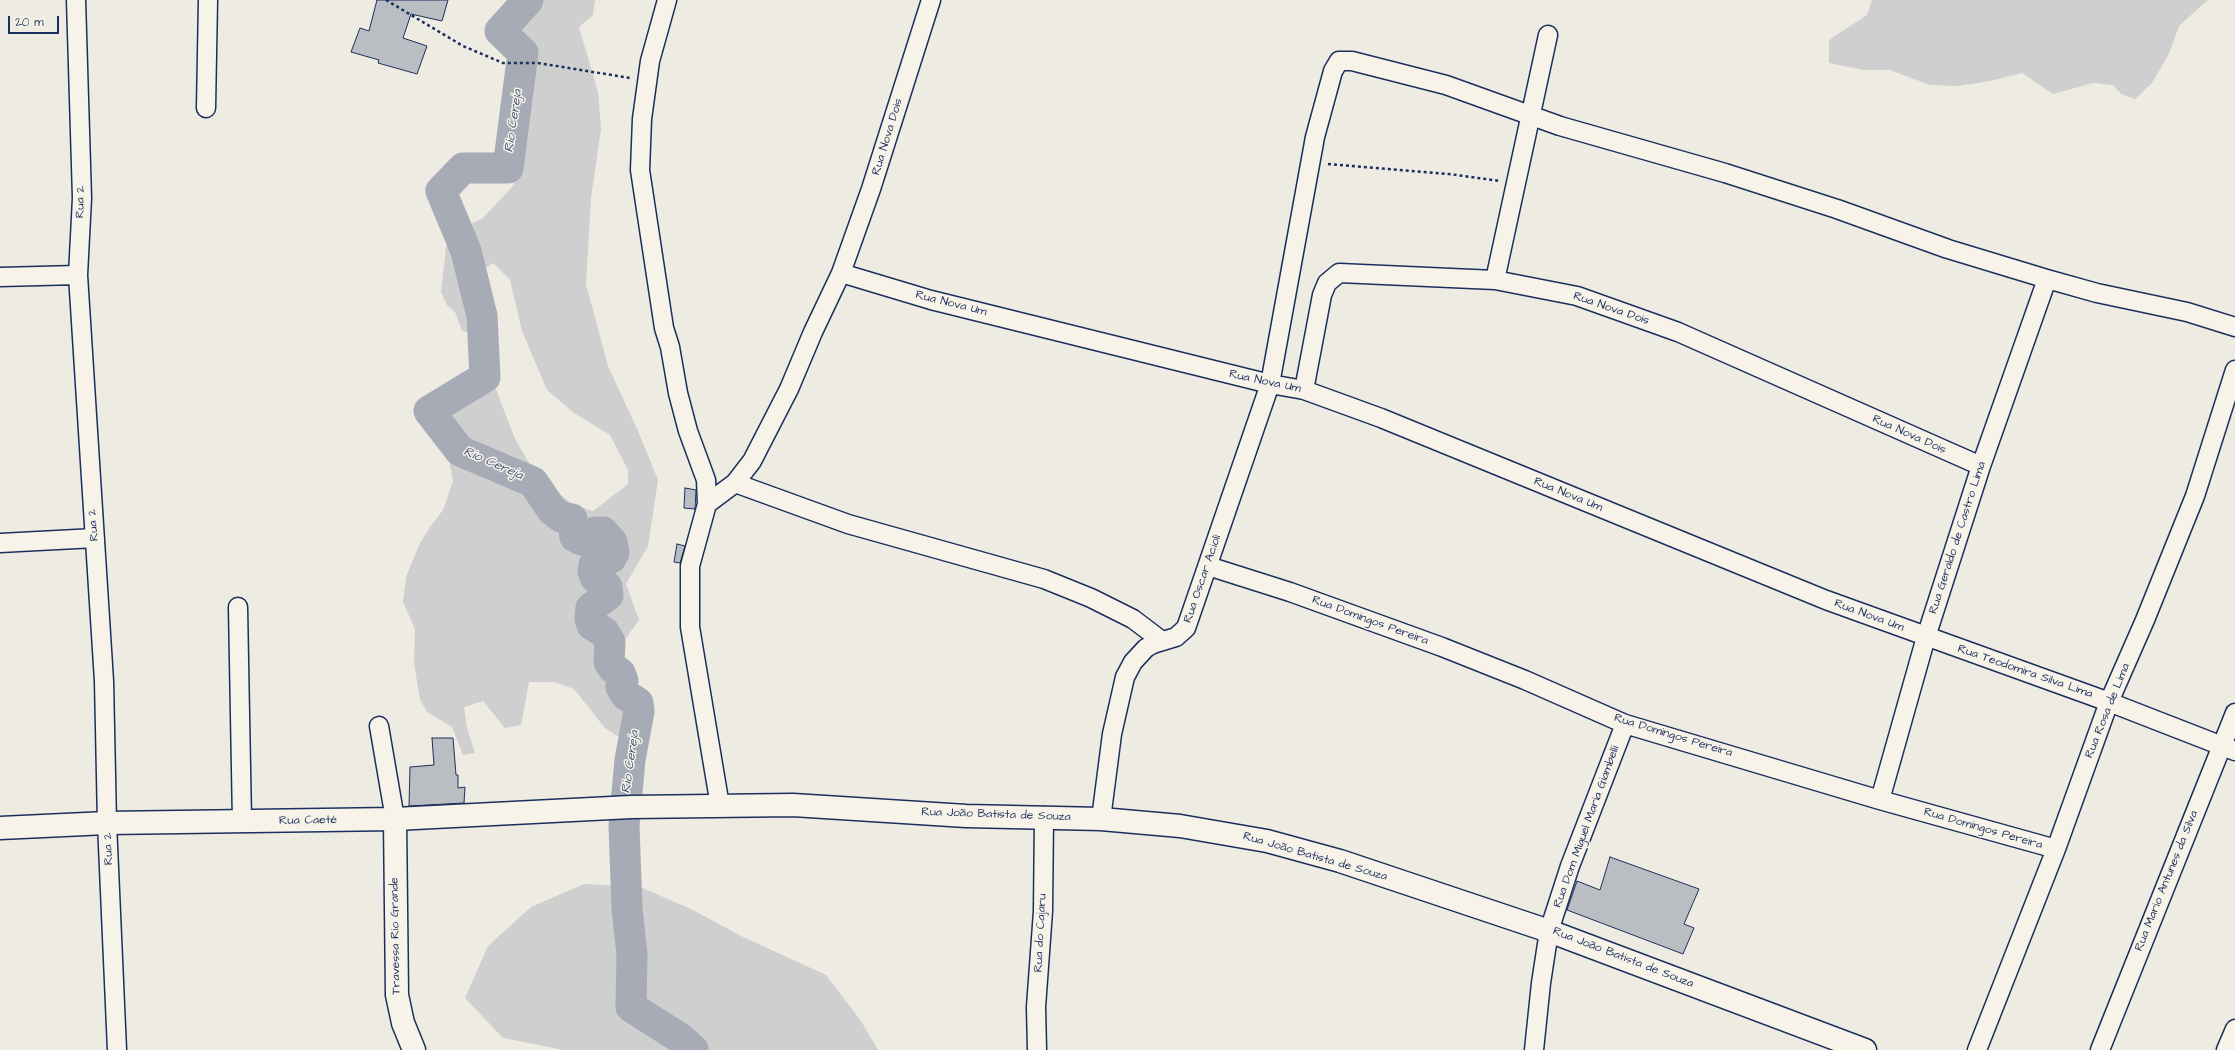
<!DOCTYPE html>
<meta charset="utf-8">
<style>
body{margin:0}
#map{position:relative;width:2235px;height:1050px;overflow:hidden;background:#eeebe2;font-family:"Architects Daughter",sans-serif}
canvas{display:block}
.scale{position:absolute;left:8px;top:16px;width:51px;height:18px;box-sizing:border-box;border:2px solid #1b2f5e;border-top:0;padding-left:5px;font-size:12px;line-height:14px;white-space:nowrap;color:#1b2f5e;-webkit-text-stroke:3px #f7f3e8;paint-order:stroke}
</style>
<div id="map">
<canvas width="2235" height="1050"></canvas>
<div class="scale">20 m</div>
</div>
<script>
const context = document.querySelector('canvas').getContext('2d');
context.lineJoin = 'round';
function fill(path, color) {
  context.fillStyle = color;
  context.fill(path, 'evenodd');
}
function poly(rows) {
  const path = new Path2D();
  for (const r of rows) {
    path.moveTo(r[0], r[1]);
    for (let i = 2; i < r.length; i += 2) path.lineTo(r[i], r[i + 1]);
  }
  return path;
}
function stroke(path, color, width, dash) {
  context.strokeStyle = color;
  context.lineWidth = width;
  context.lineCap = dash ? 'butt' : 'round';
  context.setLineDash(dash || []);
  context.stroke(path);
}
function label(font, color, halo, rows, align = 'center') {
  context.font = font + ' "Architects Daughter",sans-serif';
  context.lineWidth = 3;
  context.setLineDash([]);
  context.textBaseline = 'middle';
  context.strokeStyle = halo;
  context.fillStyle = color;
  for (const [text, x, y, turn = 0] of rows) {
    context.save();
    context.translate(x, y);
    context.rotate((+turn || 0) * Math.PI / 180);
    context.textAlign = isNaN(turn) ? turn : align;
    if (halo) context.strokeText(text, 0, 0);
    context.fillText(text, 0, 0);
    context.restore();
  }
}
const green = poly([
 [518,0,595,0,593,15,579,27,598,92,601,129,591,198,586,284,608,366,638,431,658,480,648,546,626,584,639,620,618,649,626,680,647,709,636,760,627,769,617,754,619,737,605,728,574,689,555,682,529,682,521,725,505,728,483,701,464,707,467,728,475,753,463,755,452,727,427,712,420,700,414,663,415,629,403,602,406,577,419,545,430,527,443,510,453,481,438,402,444,387,465,373,487,366,515,439,538,478,574,505,593,511,628,484,628,470,610,435,574,413,547,390,522,331,510,280,493,263,480,272,481,310,473,333,462,331,455,312,447,305,441,292,446,247,453,233,483,218,513,186,520,172,533,98,532,71,512,20],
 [1872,0,2208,0,2179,26,2169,54,2152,83,2135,99,2121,94,2113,85,2093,83,2053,94,2022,73,1990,81,1958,86,1930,85,1890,70,1864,70,1829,63,1829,40,1867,15],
 [584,884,640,887,691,909,741,936,826,975,861,1021,878,1050,564,1050,503,1038,465,998,488,946,531,907]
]);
const river = poly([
 [528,0,500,31,523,53,508,168,463,168,441,191,466,251,482,316,485,377,429,411,460,451,533,482,552,510,561,517,572,519,575,537,581,540,595,532,603,532,612,542,614,552,611,558,594,565,593,571,595,577,607,587,608,595,591,608,590,619,592,625,604,632,610,642,609,662,613,668,620,673,623,681,621,687,626,695,638,703,639,711,630,760,624,825,627,908,632,955,631,1007,680,1038,693,1050]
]);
const building = poly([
 [377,0,448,0,442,21,411,14,403,38,427,46,417,74,378,63,379,60,351,52,360,28,369,31,377,0],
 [685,488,696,490,695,509,684,508,685,488],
 [677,544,685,546,680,563,674,562,677,544],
 [432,738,453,738,456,775,458,775,458,788,465,787,464,803,409,806,410,767,434,765,432,738],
 [1610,857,1699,889,1684,924,1694,928,1683,954,1567,910,1577,881,1600,890,1610,857]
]);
const path = poly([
 [386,0,463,46,503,63,538,63,630,78],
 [1328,164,1449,174,1500,181]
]);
const street = poly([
 [76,0,82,198,78,275,104,681,107,823,117,1050],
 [667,0,650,61,642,119,640,170,664,328,670,347,678,393,688,431,706,480,707,504,690,566,690,627,720,806],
 [206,108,208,0],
 [841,273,931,300,1270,384,1304,390,1381,418,1826,600,2109,702,2235,751],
 [0,277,78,275],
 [1495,280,1548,35],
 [1304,390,1322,295,1327,283,1339,273,1495,280,1577,296,1678,332,1981,466],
 [735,483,848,524,1044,579,1091,598,1133,619,1162,641],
 [707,504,735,483,752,461,789,389,813,332,841,273,871,189,931,0],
 [0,543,95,538],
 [1208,566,1290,592,1442,647,1525,680,1625,724,1880,800,2056,849],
 [238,607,242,822],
 [379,726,395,819],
 [1880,800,1926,637,1981,466,2047,279],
 [1101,819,1112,734,1125,677,1133,662,1146,648,1153,644,1176,637,1186,628,1270,384,1315,137,1333,71,1339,61,1352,61,1446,85,1560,126,1725,173,1837,209,1948,249,2047,279,2097,293,2187,312,2235,327],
 [1037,1050,1036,1007,1043,911,1044,816],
 [1534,1050,1541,983,1549,931,1570,866,1625,724],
 [1977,1050,2056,849,2109,702,2145,620,2195,496,2235,370],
 [2100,1050,2235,713],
 [2226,1050,2235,1029]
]);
const secondary = poly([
 [395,819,397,995,403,1023,414,1050],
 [0,828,107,823,395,819,631,807,793,805,966,816,1101,819,1180,826,1267,841,1340,861,1549,931,1865,1050]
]);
const streetNames = [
 ["Rua Nova Dois",888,137,-73],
 ["Rua 2",81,202,-89],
 ["Rua Nova Um",951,304,14],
 ["Rua Nova Dois",1611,309,19],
 ["Rua Nova Um",1265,382,12],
 ["Rua Nova Dois",1909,435,24],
 ["Rua Nova Um",1568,495,22],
 ["Rua 2",94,525,-94],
 ["Rua Geraldo de Castro Lima",1958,538,-72],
 ["Rua Oscar Acioli",1203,579,-71],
 ["Rua Nova Um",1869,616,20],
 ["Rua Domingos Pereira",1370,621,20],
 ["Rua Teodomira Silva Lima",2025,672,19],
 ["Rua Rosa de Lima",2108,711,-68],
 ["Rua Domingos Pereira",1673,736,17],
 ["Rua João Batista de Souza",996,815,2],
 ["Rua Caeté",308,821,-1],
 ["Rua Dom Miguel Maria Giambelli",1587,827,-70],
 ["Rua Domingos Pereira",1983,829,16],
 ["Rua 2",109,849,-92],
 ["Rua João Batista de Souza",1315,857,16],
 ["Rua Mario Antunes da Silva",2167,881,-68],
 ["Rua do Cajaru",1041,933,-87],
 ["Travessa Rio Grande",396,936,-91],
 ["Rua João Batista de Souza",1623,958,21]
];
const waterNames = [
 ["Rio Cereja",514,121,-82],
 ["Rio Cereja",493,464,24],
 ["Rio Cereja",631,762,-82]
];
fill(green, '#cfcfcf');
stroke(river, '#a6abb5', 31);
fill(building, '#babdc2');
stroke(building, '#1b2f5e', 1);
stroke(street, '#1b2f5e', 21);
stroke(secondary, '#1b2f5e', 25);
stroke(path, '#1b2f5e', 2.5, [3, 3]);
stroke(street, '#f7f3e8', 18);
stroke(secondary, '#f7f3e8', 22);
label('12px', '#1b2f5e', '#f7f3e8', streetNames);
label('italic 13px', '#455478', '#f7f3e8', waterNames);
</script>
